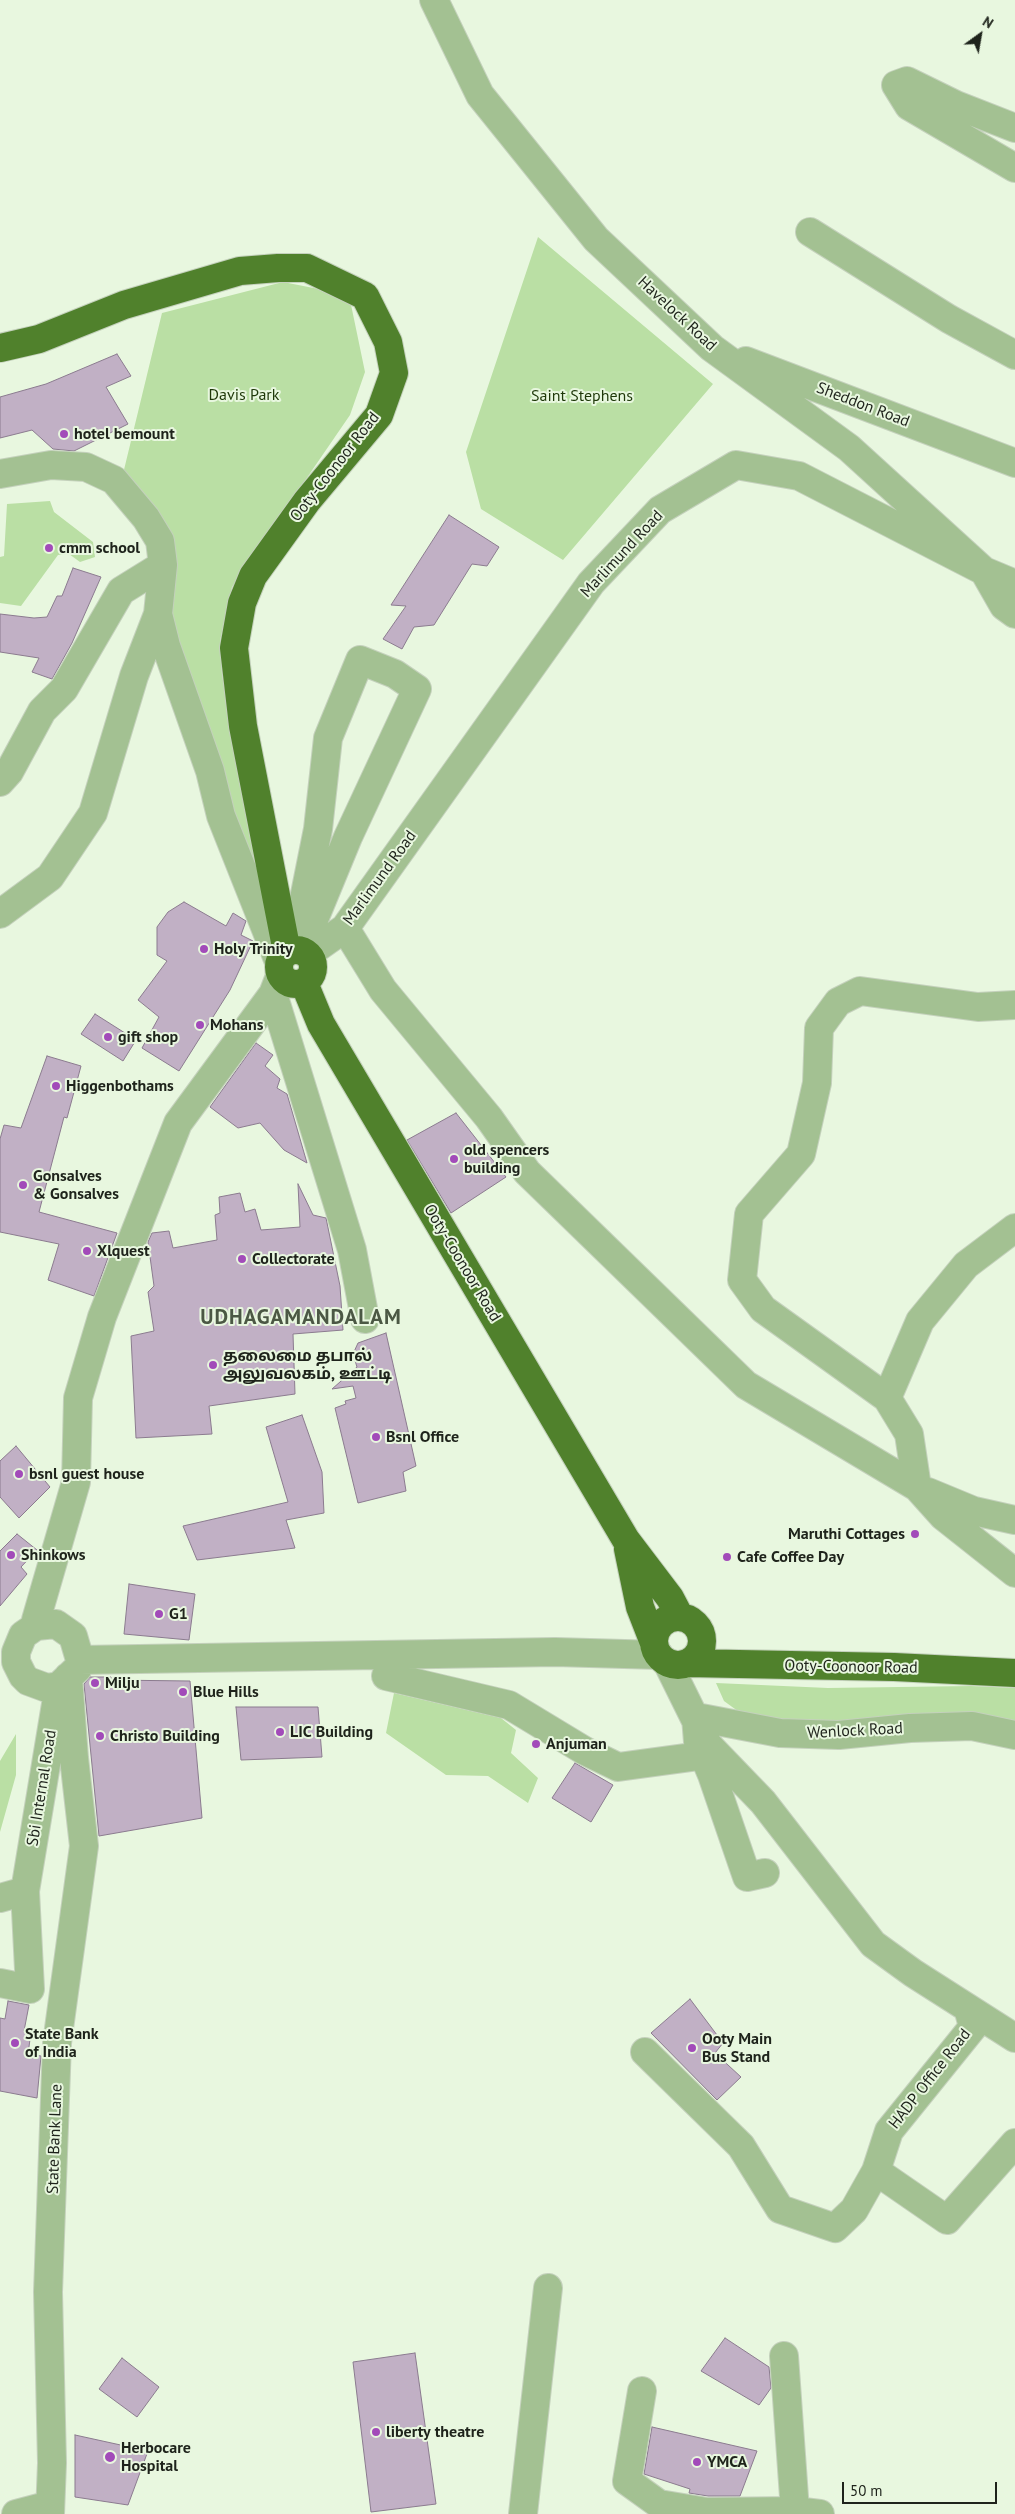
<!DOCTYPE html>
<meta charset="utf-8">
<style>
body{margin:0}
#map{position:relative;width:1015px;height:2514px;overflow:hidden;background:#e8f7df;font-family:"PT Sans",sans-serif}
canvas{display:block}
.north{position:absolute;left:955px;top:10px;width:50px;height:50px;-webkit-text-stroke:4px #e8f7df;paint-order:stroke;rotate:32deg;font-size:14px;font-weight:700;line-height:20px;text-align:center;color:#1e231b}
.north::after{content:'';display:block;margin:auto;width:18px;height:22px;background:#1e231b;clip-path:polygon(50% 0,100% 100%,50% 72%,0 100%)}
.scale{position:absolute;left:842px;top:2482px;width:155px;height:22px;box-sizing:border-box;border:2px solid #1e231b;border-top:0;padding-left:6px;font-size:15px;line-height:18px;white-space:nowrap;color:#1e231b;-webkit-text-stroke:4px #e8f7df;paint-order:stroke}
</style>
<div id="map">
<canvas width="1015" height="2514"></canvas>
<div class="north">N</div>
<div class="scale">50 m</div>
</div>
<script>
const context = document.querySelector('canvas').getContext('2d');
context.lineJoin = 'round';
function fill(path, color) {
  context.fillStyle = color;
  context.fill(path, 'evenodd');
}
function poly(rows) {
  const path = new Path2D();
  for (const r of rows) {
    if (r.length === 3) {
      path.moveTo(r[0] + r[2], r[1]);
      path.arc(r[0], r[1], r[2], 0, 2 * Math.PI);
      continue;
    }
    path.moveTo(r[0], r[1]);
    for (let i = 2; i < r.length; i += 2) path.lineTo(r[i], r[i + 1]);
  }
  return path;
}
function stroke(path, color, width, dash) {
  context.strokeStyle = color;
  context.lineWidth = width;
  context.lineCap = dash ? 'butt' : 'round';
  context.setLineDash(dash || []);
  context.stroke(path);
}
function label(font, color, halo, rows, align = 'center') {
  context.font = font + ' "PT Sans","Noto Sans Tamil",sans-serif';
  context.lineWidth = 4;
  context.setLineDash([]);
  context.textBaseline = 'middle';
  context.strokeStyle = halo;
  context.fillStyle = color;
  for (const [text, x, y, turn = 0] of rows) {
    context.save();
    context.translate(x, y);
    context.rotate((+turn || 0) * Math.PI / 180);
    context.textAlign = isNaN(turn) ? turn : align;
    if (halo) context.strokeText(text, 0, 0);
    context.fillText(text, 0, 0);
    context.restore();
  }
}
const green = poly([
 [538,237,713,384,563,560,481,509,466,452],
 [283,282,349,295,365,372,350,415,232,587,220,641,222,675,259,870,248,855,165,616,173,577,122,478,162,313],
 [50,501,54,512,93,542,95,557,80,562,69,554,58,555,21,606,0,603,0,557,4,556,7,504],
 [716,1683,828,1688,971,1686,1015,1688,1015,1727,843,1725,746,1717,724,1701],
 [394,1693,501,1718,516,1730,511,1753,538,1778,528,1803,488,1776,446,1775,386,1733],
 [16,1734,16,1775,0,1832,0,1761]
]);
const building = poly([
 [117,354,131,376,106,387,128,424,74,451,53,449,32,430,0,438,0,397,46,384,117,354],
 [449,515,499,547,487,566,472,564,434,625,414,627,402,649,383,639,406,606,391,605,449,515],
 [73,568,101,577,72,643,52,679,32,672,39,658,0,652,0,614,34,618,47,617,57,596,62,596,73,568],
 [184,902,226,926,233,913,246,921,241,935,253,941,230,990,179,1071,142,1048,159,1017,138,1000,167,961,157,955,157,927,168,912,184,902],
 [95,1014,136,1040,123,1061,81,1034,95,1014],
 [256,1043,273,1055,265,1066,280,1079,277,1088,287,1094,307,1163,284,1150,260,1123,238,1128,210,1107,256,1043],
 [47,1056,81,1066,67,1118,64,1117,39,1212,117,1233,94,1296,48,1280,59,1244,0,1232,0,1139,4,1125,21,1128,47,1056],
 [456,1113,506,1177,451,1213,407,1140,456,1113],
 [298,1184,313,1215,326,1218,340,1286,343,1330,293,1334,295,1394,209,1406,212,1434,136,1438,131,1336,154,1331,148,1292,154,1286,148,1242,152,1233,169,1231,173,1248,217,1240,215,1215,220,1213,219,1197,240,1193,245,1212,255,1209,261,1230,300,1227,298,1184],
 [386,1333,416,1466,403,1472,406,1491,358,1503,335,1408,346,1404,345,1401,356,1398,353,1386,332,1389,357,1367,353,1354,358,1343,386,1333],
 [302,1415,322,1472,324,1513,286,1520,295,1548,197,1560,183,1526,288,1502,266,1427,302,1415],
 [16,1446,50,1487,19,1518,0,1497,0,1461,16,1446],
 [17,1534,37,1550,21,1567,27,1574,0,1606,0,1551,17,1534],
 [129,1584,195,1594,189,1640,124,1634,129,1584],
 [90,1677,111,1677,111,1680,190,1681,202,1818,99,1836,84,1684,90,1677],
 [236,1707,318,1707,322,1757,241,1760,236,1707],
 [575,1763,613,1785,591,1822,552,1798,575,1763],
 [690,1999,723,2043,715,2053,741,2077,717,2100,651,2033,690,1999],
 [8,2001,29,2005,24,2031,31,2032,28,2054,41,2056,37,2098,0,2091,0,2018,5,2019,8,2001],
 [725,2338,769,2367,771,2388,759,2405,701,2371,725,2338],
 [415,2353,436,2504,371,2512,353,2362,415,2353],
 [122,2358,159,2387,137,2417,99,2389,122,2358],
 [652,2427,757,2451,740,2496,708,2496,689,2493,690,2489,644,2474,652,2427],
 [75,2435,148,2451,128,2505,75,2497,75,2435]
]);
const minor = poly([
 [434,0,480,95,596,239,712,348,849,448,984,571,1004,606,1015,614],
 [1015,128,956,105,907,81,896,85,909,106,1015,168],
 [810,232,949,319,1015,355],
 [746,361,1015,463],
 [0,474,51,465,86,467,114,480,146,518,160,541,163,565,158,614,166,646,210,771,221,816,279,962],
 [0,782,9,772,42,711,64,689,121,591,163,565],
 [0,914,50,877,93,813,134,676,158,614],
 [345,928,383,990,489,1118,527,1172,562,1206,746,1385,917,1487,909,1434,887,1398,763,1309,742,1280,749,1214,801,1154,817,1083,819,1028,838,1002,860,991,978,1007,1015,1005],
 [294,949,318,829,328,738,360,660,395,674,417,689,348,837,301,951],
 [308,954,345,928,591,583,660,510,736,465,799,476,984,571,1015,584],
 [273,994,352,1250,365,1319],
 [887,1398,920,1321,966,1265,1015,1228],
 [917,1487,943,1516,1015,1573],
 [928,1492,974,1511,1015,1520],
 [56,1624,73,1636,80,1660,78,1668,59,1686,47,1688,28,1681,23,1676,16,1662,16,1652,23,1635,36,1626,56,1624],
 [36,1626,36,1620,76,1482,78,1398,102,1317,178,1123,273,994,280,976],
 [80,1660,555,1652,659,1655],
 [667,1662,708,1745,763,1802,873,1944,913,1973,1015,2038],
 [386,1676,509,1705,585,1751,618,1767,692,1757,703,1753],
 [765,1873,747,1877,712,1775,698,1742,696,1717,780,1733,839,1735,910,1728,972,1726,1015,1735],
 [0,1898,25,1891],
 [0,1983,30,1989,25,1891,58,1692],
 [645,2052,741,2146,780,2209,835,2228,854,2210,876,2171,889,2131,973,2027,968,2008],
 [876,2171,947,2220,1015,2143],
 [784,2356,795,2511],
 [642,2391,627,2481,659,2504,707,2512,795,2511,820,2514],
 [16,2514,50,2505],
 [50,2514,52,2463,48,2292,57,2043,84,1846,74,1758,68,1677],
 [523,2514,548,2288]
]);
const highway = poly([
 [0,348,39,339,124,305,240,271,278,268,307,268,365,296,388,342,394,373,379,415,307,501,253,576,242,603,234,648,243,726,287,952],
 [296,967,17],
 [304,983,321,1024,626,1540,670,1598,680,1617],
 [628,1549,640,1607,654,1643],
 [678,1641,24],
 [687,1663,894,1667,1015,1673]
]);
const markers = [
 [64,434,5,"#a24bb9"],
 [49,548,5,"#a24bb9"],
 [204,949,5,"#a24bb9"],
 [200,1025,5,"#a24bb9"],
 [108,1037,5,"#a24bb9"],
 [56,1086,5,"#a24bb9"],
 [454,1159,5,"#a24bb9"],
 [23,1185,5,"#a24bb9"],
 [87,1251,5,"#a24bb9"],
 [242,1259,5,"#a24bb9"],
 [213,1365,5,"#a24bb9"],
 [376,1437,5,"#a24bb9"],
 [19,1474,5,"#a24bb9"],
 [915,1534,5,"#a24bb9"],
 [11,1555,5,"#a24bb9"],
 [727,1557,5,"#a24bb9"],
 [159,1614,5,"#a24bb9"],
 [95,1683,5,"#a24bb9"],
 [183,1692,5,"#a24bb9"],
 [280,1732,5,"#a24bb9"],
 [100,1736,5,"#a24bb9"],
 [536,1744,5,"#a24bb9"],
 [15,2043,5,"#a24bb9"],
 [692,2048,5,"#a24bb9"],
 [376,2432,5,"#a24bb9"],
 [110,2457,6,"#a24bb9"],
 [697,2462,5,"#a24bb9"]
];
const streetNames = [
 ["Havelock Road",677,314,43],
 ["Sheddon Road",863,405,21],
 ["Ooty-Coonoor Road",335,467,-52],
 ["Marlimund Road",622,554,-47],
 ["Marlimund Road",380,878,-54],
 ["Ooty-Coonoor Road",462,1263,59],
 ["Ooty-Coonoor Road",851,1667,1],
 ["Wenlock Road",855,1731,-3],
 ["Sbi Internal Road",42,1788,-81],
 ["HADP Office Road",930,2079,-52],
 ["State Bank Lane",55,2139,-88]
];
const parkNames = [
 ["Davis Park",244,395],
 ["Saint Stephens",582,396]
];
const poiNames = [
 ["hotel bemount",74,434],
 ["cmm school",59,548],
 ["Holy Trinity",214,949],
 ["Mohans",210,1025],
 ["gift shop",118,1037],
 ["Higgenbothams",66,1086],
 ["old spencers",464,1150],
 ["building",464,1168],
 ["Gonsalves",33,1176],
 ["& Gonsalves",33,1194],
 ["Xlquest",97,1251],
 ["Collectorate",252,1259],
 ["தலைமை தபால்",223,1356],
 ["அலுவலகம், ஊட்டி",223,1374],
 ["Bsnl Office",386,1437],
 ["bsnl guest house",29,1474],
 ["Maruthi Cottages",905,1534,"right"],
 ["Shinkows",21,1555],
 ["Cafe Coffee Day",737,1557],
 ["G1",169,1614],
 ["Milju",105,1683],
 ["Blue Hills",193,1692],
 ["LIC Building",290,1732],
 ["Christo Building",110,1736],
 ["Anjuman",546,1744],
 ["State Bank",25,2034],
 ["of India",25,2052],
 ["Ooty Main",702,2039],
 ["Bus Stand",702,2057],
 ["liberty theatre",386,2432],
 ["Herbocare",121,2448],
 ["Hospital",121,2466],
 ["YMCA",707,2462]
];
const districtNames = [
 ["UDHAGAMANDALAM",301,1318]
];
fill(green, '#badfa4');
fill(building, '#c1b0c5');
stroke(building, '#8b7b8f', 1);
stroke(minor, '#c4d1bc', 30);
stroke(highway, '#c4d1bc', 30);
stroke(minor, '#a3c192', 28);
stroke(highway, '#50812c', 28);
for (const [x, y, r, color] of markers) {
  const dot = new Path2D();
  dot.arc(x, y, r, 0, 2 * Math.PI);
  context.fillStyle = color;
  context.fill(dot);
  stroke(dot, '#e8f7df', 2);
}
label('16px', '#1e231b', '#e8f7df', streetNames);
label('16px', '#1e3809', '#e8f7df', parkNames);
label('bold 16px', '#1e231b', '#e8f7df', poiNames, 'left');
context.letterSpacing = '1px';
label('bold 21px', '#4b5844', '#e8f7df', districtNames);
context.letterSpacing = '0px';
</script>
